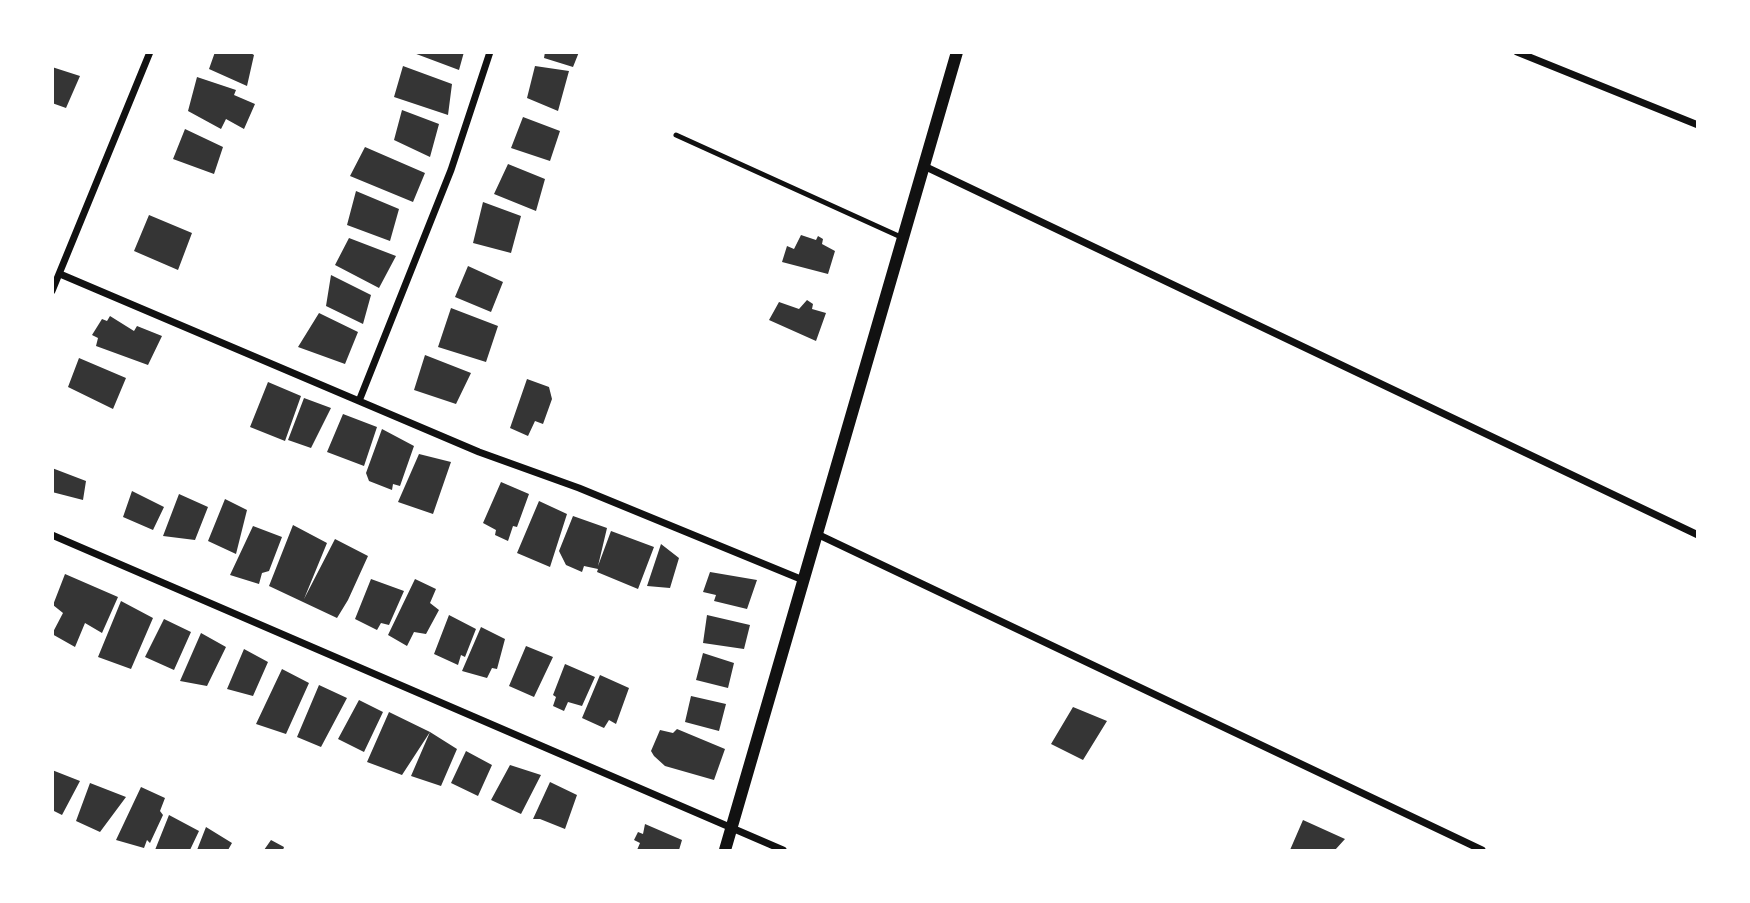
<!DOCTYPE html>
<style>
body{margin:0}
#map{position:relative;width:1750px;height:903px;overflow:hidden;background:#fff;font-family:"Source Serif 4",serif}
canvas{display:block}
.frame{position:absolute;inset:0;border:54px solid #fff;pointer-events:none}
</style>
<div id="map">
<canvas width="1750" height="903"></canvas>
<div class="frame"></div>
</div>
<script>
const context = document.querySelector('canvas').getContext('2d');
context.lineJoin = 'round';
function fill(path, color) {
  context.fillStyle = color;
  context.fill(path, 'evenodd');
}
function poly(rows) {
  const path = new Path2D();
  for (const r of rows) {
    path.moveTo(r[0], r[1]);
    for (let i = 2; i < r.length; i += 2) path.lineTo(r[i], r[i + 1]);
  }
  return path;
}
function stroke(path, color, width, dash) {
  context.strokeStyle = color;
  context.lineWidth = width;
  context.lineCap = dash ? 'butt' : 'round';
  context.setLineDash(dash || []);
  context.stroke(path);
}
const building = poly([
 [215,52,249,52,254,55,247,86,209,69],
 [411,52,464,52,459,70],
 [545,52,579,52,573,67,544,58],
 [403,66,452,84,448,115,394,97],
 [535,66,569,71,558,111,527,98],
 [52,67,80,76,66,108,52,103],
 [197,77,236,90,234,95,255,104,244,129,226,119,221,129,188,111],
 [402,110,439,124,430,157,394,140],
 [523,117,560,131,550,161,511,148],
 [185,129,223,147,214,174,173,159],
 [365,147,425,173,413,202,350,176],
 [508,164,545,179,536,211,494,194],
 [356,191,399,209,390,241,347,225],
 [483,202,521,216,511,253,473,243],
 [149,215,192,233,178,270,134,251],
 [801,235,816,240,818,236,823,239,822,244,835,251,828,274,782,262,787,246,794,249],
 [349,238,396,256,379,288,335,265],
 [468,266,503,282,491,312,455,297],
 [331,275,371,295,363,324,326,306],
 [807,300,813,304,812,309,826,313,816,341,769,320,779,302,799,309],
 [451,308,498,326,486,362,438,347],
 [319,313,358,332,345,364,298,347],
 [110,316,134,331,137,326,162,336,148,365,96,346,98,338,92,335,102,319,107,321],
 [425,355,471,373,456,404,414,390],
 [79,358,126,378,113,409,68,387],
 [527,379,549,387,552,399,543,424,535,421,528,436,510,428],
 [268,382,301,396,285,441,250,427],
 [304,398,331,408,311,448,288,440],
 [343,414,377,427,364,466,327,452],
 [382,429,414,446,400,486,393,484,392,490,369,481,366,473],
 [419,454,451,462,433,514,398,502],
 [52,468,86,481,83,500,52,492],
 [501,482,529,494,517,527,513,526,508,541,495,535,496,530,483,523],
 [132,491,164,507,153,530,123,517],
 [179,494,208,507,195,540,163,536],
 [225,499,247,510,236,554,208,541],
 [539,501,567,514,550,567,517,553],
 [573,516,607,528,598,566,611,531,654,547,638,589,597,572,598,569,584,566,582,572,566,565,559,551],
 [293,525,327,543,304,599,335,539,368,556,348,600,337,618,269,586],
 [253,526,282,537,269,571,262,573,259,584,230,575],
 [661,544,679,558,670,588,647,586],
 [710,572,757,580,747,609,714,601,716,595,703,592],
 [65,574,118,597,102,633,85,623,75,647,52,634,63,613,53,605],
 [371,579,404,591,389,625,381,623,377,630,355,619],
 [415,579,436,589,430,603,439,610,426,634,414,632,407,646,388,635],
 [121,601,153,618,131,669,98,657],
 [449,615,476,629,465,657,461,655,458,665,434,654],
 [707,615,750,625,744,649,703,643],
 [164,619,191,632,174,670,145,657],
 [481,627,505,639,497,669,492,668,487,678,462,671],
 [201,633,226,647,207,686,180,681],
 [526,646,553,657,534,697,509,686],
 [244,649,268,662,253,696,227,689],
 [703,653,734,663,728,688,696,680],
 [565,664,595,677,582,706,568,702,564,711,553,706,556,697,553,695],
 [282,669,309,683,286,734,256,724],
 [600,675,629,688,616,724,609,720,604,728,582,718],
 [319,685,347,698,321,747,297,737],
 [691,696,726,704,719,731,685,722],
 [359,700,383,712,364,752,338,739],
 [1073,707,1107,721,1083,760,1051,744],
 [389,712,430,732,457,749,441,786,411,776,430,732,402,775,367,762],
 [677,729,725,749,714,780,665,766,654,756,651,751,660,730,673,733],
 [466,751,492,765,478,796,451,783],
 [510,765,541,775,521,814,491,800],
 [52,770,80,781,62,815,52,810],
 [550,782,577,795,565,829,540,819,533,819],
 [90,783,126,797,100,832,76,821],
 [141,787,165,798,160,811,163,815,150,843,147,840,144,848,116,840],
 [169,815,199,831,190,850,155,850],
 [1303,820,1345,839,1335,850,1290,850],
 [645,824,682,840,679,850,637,850,640,843,634,840,638,832,643,834],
 [206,827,232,843,228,850,197,850],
 [271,840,284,847,283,850,264,850]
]);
const service = poly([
 [676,135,903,238]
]);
const minor = poly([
 [1517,52,1698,125],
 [924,166,1698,535],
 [60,274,479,452,579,488,803,580],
 [52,291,150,52],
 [359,401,451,170,490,52],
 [817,534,1482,850],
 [52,535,783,850]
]);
const tertiary = poly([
 [725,850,957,52]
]);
fill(building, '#353535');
stroke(service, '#111', 5);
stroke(minor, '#111', 7);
stroke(tertiary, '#111', 12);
</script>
